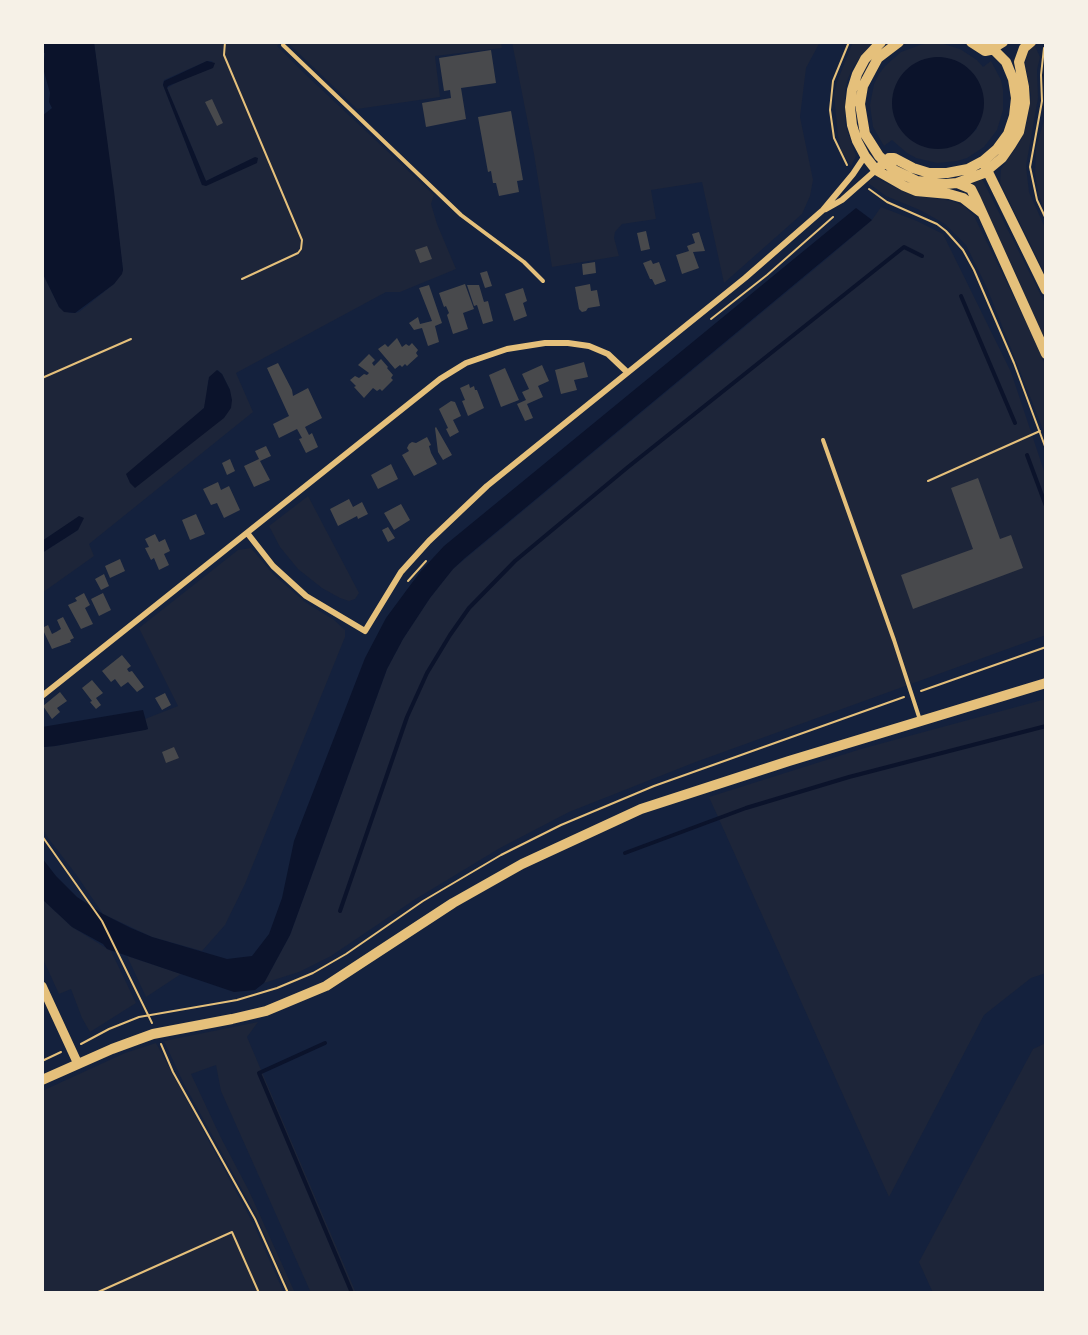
<!DOCTYPE html>
<style>
body{margin:0}
#map{position:relative;width:1088px;height:1335px;overflow:hidden;background:#14213d;font-family:"Noto Sans",sans-serif}
canvas{display:block}
.frame{position:absolute;inset:0;border:44px solid #f6f1e7;pointer-events:none}
</style>
<div id="map">
<canvas width="1088" height="1335"></canvas>
<div class="frame"></div>
</div>
<script>
const context = document.querySelector('canvas').getContext('2d');
context.lineJoin = 'round';
function fill(path, color) {
  context.fillStyle = color;
  context.fill(path, 'evenodd');
}
function poly(rows) {
  const path = new Path2D();
  for (const r of rows) {
    if (r.length === 3) {
      path.moveTo(r[0] + r[2], r[1]);
      path.arc(r[0], r[1], r[2], 0, 2 * Math.PI);
      continue;
    }
    path.moveTo(r[0], r[1]);
    for (let i = 2; i < r.length; i += 2) path.lineTo(r[i], r[i + 1]);
  }
  return path;
}
function stroke(path, color, width, dash) {
  context.strokeStyle = color;
  context.lineWidth = width;
  context.lineCap = dash ? 'butt' : 'round';
  context.setLineDash(dash || []);
  context.stroke(path);
}
const green = poly([
 [94,42,281,42,277,46,304,73,434,195,431,204,437,224,456,269,400,292,386,292,236,373,253,412,89,544,94,556,42,593,42,553,78,530,79,517,42,541,42,272,59,307,70,313,75,313,79,312,114,284,123,270],
 [207,61,213,61,167,88,206,181,255,157,202,185,163,85,164,80],
 [218,370,222,374,230,390,192,419,204,408,207,396,208,381],
 [287,42,501,42,502,48,435,56,440,97,357,109],
 [512,42,820,42,806,68,800,117,813,180,810,196,802,214,724,283,702,182,651,190,656,219,622,224,615,232,614,238,619,256,552,267,534,154],
 [853,42,872,42,854,66,848,78,845,91,845,124,856,156,851,166,841,150,838,136,834,95,837,82],
 [930,43,940,43,960,49,977,60,983,67,991,61,1001,80,1003,90,1003,110,997,130,984,147,967,158,957,161,937,163,916,158,907,153,892,140,884,146,873,127,870,105,874,84,879,74,885,66,901,52,920,45],
 [939,57,959,62,967,68,977,129,963,142,903,73,920,61],
 [1034,44,1040,57,1037,70,1038,98,1026,166,1029,192,1046,230,1046,276,1000,183,1001,169,1021,140,1028,118,1031,95,1025,63,1028,51],
 [1046,94,1046,213,1039,196,1035,173,1036,148,1044,120],
 [982,179,1046,305,1046,345,1015,272,973,183],
 [870,180,880,180,911,195,952,201,964,206,974,216,1036,342,1046,368,1046,437,987,288,966,245,945,224,920,210,886,196,868,183],
 [881,207,917,221,943,234,1011,372,1046,477,1046,635,693,763,569,812,500,848,414,900,331,956,299,972,264,983,290,935,387,669,403,639,430,598,453,569,829,257,872,220],
 [308,496,359,593,355,599,349,601,340,598,322,588,298,569,280,547,269,526],
 [251,548,274,575,305,602,334,620,345,630,345,637,245,884,225,925,202,951,152,937,103,914,75,873,48,838,42,827,42,746,44,747,55,746,148,729,145,719,178,706,139,628,238,550],
 [1046,699,1046,973,1031,978,984,1015,889,1197,709,797,861,749],
 [42,899,72,927,111,951,136,1003,90,1032,82,1018,71,989,59,994,42,957],
 [127,956,181,974,146,997],
 [258,1022,247,1037,356,1293,311,1293,221,1091,216,1065,191,1074,220,1136,249,1191,295,1293,290,1293,256,1215,184,1084,164,1041],
 [156,1043,254,1225,284,1293,42,1293,42,1091,125,1053],
 [1046,1043,1046,1293,933,1293,919,1262,1033,1049]
]);
const water = poly([
 [42,42,94,42,114,191,123,270,122,274,114,284,75,313,64,312,59,307,42,272,42,116,52,108,49,102,50,93,43,68,45,53,42,53],
 [938,103,46],
 [207,61,215,63,213,68,168,86,167,88,206,181,255,157,258,158,257,163,206,186,202,185,163,85,164,81],
 [856,208,872,220,465,558,453,569,430,598,403,639,387,669,290,935,264,983,255,990,234,992,107,949,103,944,72,927,42,899,42,858,56,876,77,897,103,914,131,928,152,937,227,959,252,956,269,934,282,898,294,841,365,658,386,618,420,572,444,546],
 [217,370,222,374,230,390,232,400,231,408,224,418,135,488,130,483,126,474,204,408,209,377],
 [79,516,84,518,78,530,42,553,42,541],
 [143,710,148,729,145,730,55,746,44,747,42,746,42,727]
]);
const stream = poly([
 [961,296,1015,423],
 [1027,455,1046,506],
 [625,853,746,808,849,777,1046,726],
 [340,911,407,717,427,673,450,635,469,608,515,561,628,467,904,247,922,256],
 [325,1043,259,1073,352,1293]
]);
const building = poly([
 [491,50,496,83,461,88,466,119,426,127,422,103,451,98,450,90,444,91,439,58],
 [212,99,223,123,217,126,205,102],
 [511,111,523,180,517,181,519,192,499,196,496,183,493,183,491,171,488,172,478,117],
 [646,231,650,249,641,251,637,233],
 [699,232,705,251,693,252,699,268,682,274,676,255,689,251,687,246,695,243,692,234],
 [427,246,432,259,420,263,415,250],
 [651,260,653,264,659,262,666,281,655,285,652,279,650,279,643,263],
 [595,262,596,273,583,275,582,264],
 [487,271,492,286,485,288,480,273],
 [465,284,474,309,463,313,468,329,453,334,447,315,449,313,446,306,444,307,439,293],
 [590,284,591,291,597,290,600,306,588,308,586,311,582,312,579,309,575,287],
 [429,285,442,323,435,326,439,342,428,346,422,328,414,330,409,323,418,317,420,324,432,321,419,288],
 [467,285,479,285,484,302,488,301,493,321,483,324,477,305,474,306],
 [523,288,527,301,523,303,527,316,514,321,505,294],
 [397,338,402,347,406,344,409,346,412,343,418,350,416,353,418,356,407,366,405,364,402,367,400,365,395,369,378,349,385,344,388,347],
 [369,354,375,360,372,363,374,366,381,359,388,367,387,368,393,375,391,378,393,380,382,391,380,389,377,391,373,388,364,398,354,387,356,386,350,380,355,376,359,378,364,374,367,375,369,373,358,365],
 [584,362,588,377,574,380,577,390,561,394,555,370],
 [278,363,292,390,293,396,308,388,322,418,305,427,309,435,312,433,318,447,306,453,299,439,302,438,297,429,279,438,273,424,289,416,267,368],
 [542,365,549,381,538,386,543,397,527,404,533,418,525,421,517,404,526,400,522,392,529,389,522,374],
 [505,368,519,400,501,407,489,375],
 [469,384,470,388,474,386,475,390,477,390,484,408,468,416,462,401,465,400,460,388],
 [451,401,455,402,461,416,453,420,459,432,450,437,446,429,448,428,439,409],
 [436,427,452,455,443,460,438,452,435,428],
 [427,437,431,445,429,446,431,453,437,464,414,476,402,455,409,451,407,448,409,444,412,442,416,443],
 [266,446,271,456,260,461,270,480,254,487,244,466,259,459,255,451],
 [230,459,235,471,227,475,222,463],
 [391,464,398,479,378,489,371,475],
 [978,478,1000,539,1011,535,1023,568,913,609,901,575,973,549,951,488],
 [218,482,221,490,229,486,240,510,224,518,217,503,211,505,203,489],
 [349,499,353,507,362,502,368,514,358,519,357,516,338,526,330,509],
 [401,504,410,520,394,530,384,513],
 [196,514,205,534,190,540,182,520],
 [388,527,395,538,388,542,382,530],
 [155,534,159,542,165,539,170,551,164,554,169,565,159,570,154,558,151,560,145,548,149,547,145,539],
 [120,559,125,571,110,578,105,566],
 [104,574,109,586,101,590,95,579],
 [84,593,90,605,85,608,93,624,81,629,68,605,77,601,75,598],
 [103,593,111,610,99,616,91,599],
 [63,617,74,638,70,640,71,642,52,649,42,628,48,625,52,634,56,632,61,629,57,620],
 [122,655,131,666,127,669,129,672,132,671,144,687,137,692,128,682,121,687,115,679,111,682,102,671],
 [92,680,103,693,96,698,101,705,96,709,90,702,92,701,82,688],
 [60,692,67,701,57,708,60,712,52,719,43,706],
 [165,693,171,705,162,710,155,698],
 [174,747,179,758,166,763,162,752]
]);
const path = poly([
 [225,42,224,55,302,240,301,249,298,253,242,279],
 [1044,48,1041,75,1042,101,1030,167,1037,200,1046,219],
 [847,165,834,138,830,110,833,81,849,42],
 [869,189,887,202,937,224,946,231,963,250,974,270,1014,363,1046,449],
 [711,319,767,275,833,217],
 [42,378,131,339],
 [928,481,1040,431],
 [408,581,426,561],
 [921,691,1046,647],
 [42,836,102,921,152,1023],
 [81,1044,109,1029,139,1017,237,1000,277,988,313,973,346,954,423,901,501,855,561,825,654,786,904,697],
 [161,1044,173,1072,255,1219,288,1293],
 [42,1061,61,1052],
 [96,1293,232,1232,259,1293]
]);
const service = poly([
 [283,45,461,215,524,262,543,281],
 [823,440,894,640,920,720]
]);
const minor = poly([
 [826,209,842,200,876,170],
 [248,534,273,566,306,596,365,631,401,572,429,541,487,486,745,278,823,210,853,174,865,156],
 [42,696,440,379,466,363,507,349,545,343,568,343,589,346,608,354,627,372]
]);
const tertiary = poly([
 [42,986,78,1064]
]);
const secondary = poly([
 [881,42,865,59,857,74,852,90,850,107,852,125,857,141,865,156,876,170,904,186,916,191,949,194,963,198,981,212],
 [899,42,878,58,863,86,860,104,865,134,879,156,894,170,917,181,946,184,957,183,984,173,1002,158,1011,145,1019,132,1025,103,1024,87,1019,62,1024,48,1031,42],
 [971,42,985,51,990,50,1003,42],
 [984,164,1046,290],
 [881,166,889,158,894,158,913,168,929,173,947,173,968,169,983,161,997,149,1008,134,1014,116,1016,98,1013,79,1006,62,986,42],
 [957,183,971,189,976,199,1046,354],
 [42,1080,112,1049,153,1034,232,1019,266,1011,326,986,453,903,522,864,641,809,789,761,1046,683]
]);
fill(green, '#1d2539');
fill(water, '#0b132b');
stroke(stream, '#0b132b', 4);
fill(building, '#48494c');
stroke(path, '#e5c07b', 2);
stroke(service, '#e5c07b', 4);
stroke(minor, '#e5c07b', 6);
stroke(tertiary, '#e5c07b', 9);
stroke(secondary, '#e5c07b', 10);
</script>
